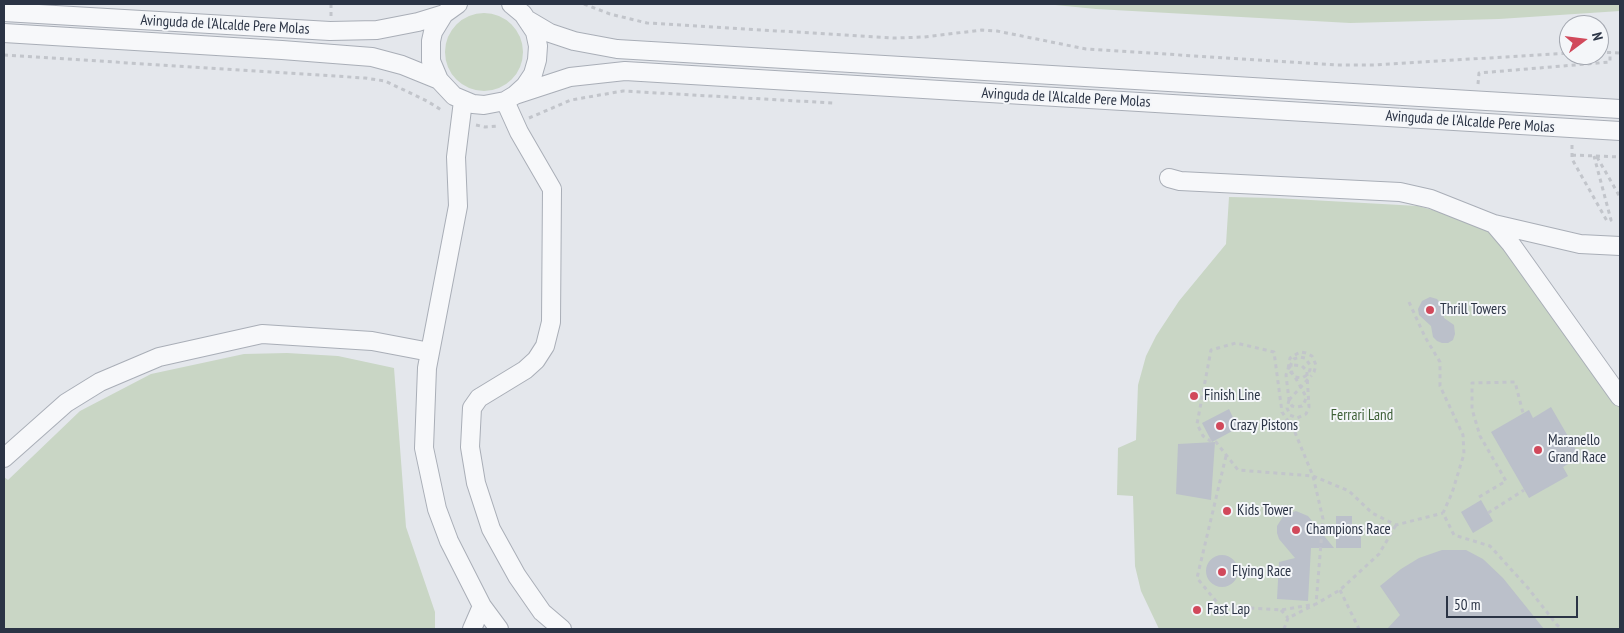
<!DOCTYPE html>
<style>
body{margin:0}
#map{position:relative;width:1624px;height:633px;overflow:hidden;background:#e4e7ec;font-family:"PT Sans Narrow",sans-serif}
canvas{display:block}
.frame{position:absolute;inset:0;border:5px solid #2b3445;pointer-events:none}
.north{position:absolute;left:1559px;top:15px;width:50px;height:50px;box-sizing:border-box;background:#f4f6f9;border:1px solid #a4a8b1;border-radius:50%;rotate:75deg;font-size:14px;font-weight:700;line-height:20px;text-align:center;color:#2b3445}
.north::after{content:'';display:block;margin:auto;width:18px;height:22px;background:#d1495b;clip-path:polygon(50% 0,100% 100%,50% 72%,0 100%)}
.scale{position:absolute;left:1446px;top:596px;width:132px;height:22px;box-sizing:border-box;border:2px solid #2b3445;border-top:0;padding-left:6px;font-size:15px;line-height:18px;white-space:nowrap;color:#2b3445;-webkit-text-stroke:4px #f4f6f9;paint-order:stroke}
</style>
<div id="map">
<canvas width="1624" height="633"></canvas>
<div class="frame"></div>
<div class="north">N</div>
<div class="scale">50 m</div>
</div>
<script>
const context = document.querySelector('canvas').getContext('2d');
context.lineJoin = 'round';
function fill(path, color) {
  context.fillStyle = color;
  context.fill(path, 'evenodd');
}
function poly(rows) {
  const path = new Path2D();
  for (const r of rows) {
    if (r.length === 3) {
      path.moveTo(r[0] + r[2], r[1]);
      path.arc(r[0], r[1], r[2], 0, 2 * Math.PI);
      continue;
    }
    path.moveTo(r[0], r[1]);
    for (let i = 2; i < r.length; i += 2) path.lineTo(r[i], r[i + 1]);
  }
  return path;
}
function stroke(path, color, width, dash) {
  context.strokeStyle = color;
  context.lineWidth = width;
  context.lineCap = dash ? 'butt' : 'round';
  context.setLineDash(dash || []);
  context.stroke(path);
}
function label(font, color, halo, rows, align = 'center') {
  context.font = font + ' "PT Sans Narrow",sans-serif';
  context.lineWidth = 4;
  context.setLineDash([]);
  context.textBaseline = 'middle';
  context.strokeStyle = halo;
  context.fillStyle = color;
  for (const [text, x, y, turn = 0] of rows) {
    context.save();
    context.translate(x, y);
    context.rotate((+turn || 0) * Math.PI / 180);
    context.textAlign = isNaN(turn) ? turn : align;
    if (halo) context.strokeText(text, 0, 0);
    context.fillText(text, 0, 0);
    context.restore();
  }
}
const green = poly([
 [1045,4,1620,4,1620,11,1499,19,1350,23,1096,9],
 [484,52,39],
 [1229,197,1275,198,1418,206,1465,219,1490,231,1508,251,1620,408,1620,629,1159,629,1141,591,1135,566,1133,496,1117,495,1118,448,1136,440,1138,385,1146,356,1156,336,1179,301,1226,244],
 [287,353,338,356,394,368,406,527,435,612,435,629,4,629,4,477,8,480,80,411,151,374,244,354]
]);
const building = poly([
 [1430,297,1437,299,1441,304,1444,318,1454,325,1455,334,1453,340,1448,343,1442,343,1437,341,1433,337,1431,326,1419,315,1418,309,1422,301],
 [1551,407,1580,457,1563,467,1568,476,1529,498,1491,432,1529,410,1533,418],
 [1229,409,1238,428,1212,442,1202,423],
 [1215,442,1211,500,1176,494,1178,444],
 [1481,500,1493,521,1473,533,1461,512],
 [1296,511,1308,516,1334,548,1311,548,1308,601,1277,599,1279,562,1295,558,1279,539,1277,533,1277,526,1284,515],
 [1336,516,1352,516,1352,526,1361,526,1361,548,1336,548],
 [1442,550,1466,550,1483,559,1503,578,1544,629,1387,629,1400,615,1380,586,1401,569,1419,558],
 [1222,571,16]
]);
const path = poly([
 [584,4,610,14,647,23,894,38,924,37,982,30,997,31,1086,49,1337,65,1374,65,1569,53],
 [331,16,331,4],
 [1599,52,1620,53],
 [4,55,365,78,385,81,427,101,443,111],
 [1478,84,1479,73,1610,62,1610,52],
 [529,118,571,100,623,91,833,103],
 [476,125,485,127,499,126],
 [1572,145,1572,159,1607,221,1611,220,1594,156],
 [1572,155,1620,157],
 [1597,157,1620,197],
 [1409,302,1425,337,1440,362,1440,386,1463,435,1464,454,1452,493,1443,513,1454,535,1490,546,1528,588,1557,625,1562,629],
 [1289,400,1287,408,1290,415,1297,418,1306,414,1309,407,1307,375,1307,371,1302,366,1294,365,1291,366,1288,369,1286,375,1289,400,1292,406,1296,407,1302,406,1305,401,1306,397,1304,393,1295,377,1292,373,1291,368,1291,364,1294,359,1300,357,1305,358,1310,365,1310,370,1307,375,1302,378,1295,377,1288,369,1290,358,1300,352,1306,353,1312,356,1316,365,1314,372,1311,376],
 [1226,456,1197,578,1220,606,1281,610,1316,604,1340,590,1379,554,1396,525],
 [1479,497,1506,481,1480,436,1472,409,1472,383,1515,382,1523,413],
 [1488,513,1524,490],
 [1340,590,1359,629],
 [1281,610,1288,618],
 [1284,629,1288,618,1316,604,1323,519,1313,476,1294,430,1282,412,1274,352,1236,343,1211,350,1197,424,1203,436,1212,442,1216,442,1238,470,1313,476,1349,491,1372,513,1396,525,1443,513]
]);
const minor = poly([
 [458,4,444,14,433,32,431,41,431,61,439,80,454,96,473,104,484,105,505,101,515,95,525,86,533,74,537,60,538,46,535,32,523,14,511,4],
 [4,12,330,31,377,30,418,22,444,14],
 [528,20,550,33,574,41,617,49,1620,109],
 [4,33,282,50,372,57,402,65,439,80],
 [515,95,570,77,625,71,1620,131],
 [463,101,456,157,458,206,427,368,424,448,437,509,449,541,482,606,499,629],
 [505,101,519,132,552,189,551,322,545,346,536,360,525,370,479,398,472,408,470,447,476,483,491,529,517,576,542,612,562,629],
 [1169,178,1180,181,1400,192,1431,199,1494,224,1580,244,1620,246],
 [1494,224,1511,244,1620,397],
 [4,458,66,403,100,382,159,357,262,334,372,341,430,352],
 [472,629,482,606]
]);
const pathBridge = poly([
 [1289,400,1311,376]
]);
const markers = [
 [1430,310,5,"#d1495b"],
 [1194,396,5,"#d1495b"],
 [1220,426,5,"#d1495b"],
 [1538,450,5,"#d1495b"],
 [1227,511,5,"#d1495b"],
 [1296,530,5,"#d1495b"],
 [1222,572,5,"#d1495b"],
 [1197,610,5,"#d1495b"]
];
const streetNames = [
 ["Avinguda de l'Alcalde Pere Molas",225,25,3],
 ["Avinguda de l'Alcalde Pere Molas",1066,98,3],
 ["Avinguda de l'Alcalde Pere Molas",1470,122,4]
];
const poiNames = [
 ["Thrill Towers",1440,310],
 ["Finish Line",1204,396],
 ["Crazy Pistons",1230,426],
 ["Maranello",1548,441],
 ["Grand Race",1548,458],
 ["Kids Tower",1237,511],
 ["Champions Race",1306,530],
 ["Flying Race",1232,572],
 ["Fast Lap",1207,610]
];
const parkNames = [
 ["Ferrari Land",1362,416]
];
fill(green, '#c9d6c5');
fill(building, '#bbc0ca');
stroke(minor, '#a9aeb7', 20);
stroke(path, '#c2c5cb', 3, [4, 4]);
stroke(minor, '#f7f8fa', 18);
stroke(pathBridge, '#c2c5cb', 3, [4, 4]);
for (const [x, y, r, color] of markers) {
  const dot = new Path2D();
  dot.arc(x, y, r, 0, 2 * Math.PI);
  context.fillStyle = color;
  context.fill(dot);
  stroke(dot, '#f4f6f9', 2);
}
label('15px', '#2b3445', '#f4f6f9', streetNames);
label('15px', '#2b3445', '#f4f6f9', poiNames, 'left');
label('15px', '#3f6138', '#f4f6f9', parkNames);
</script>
